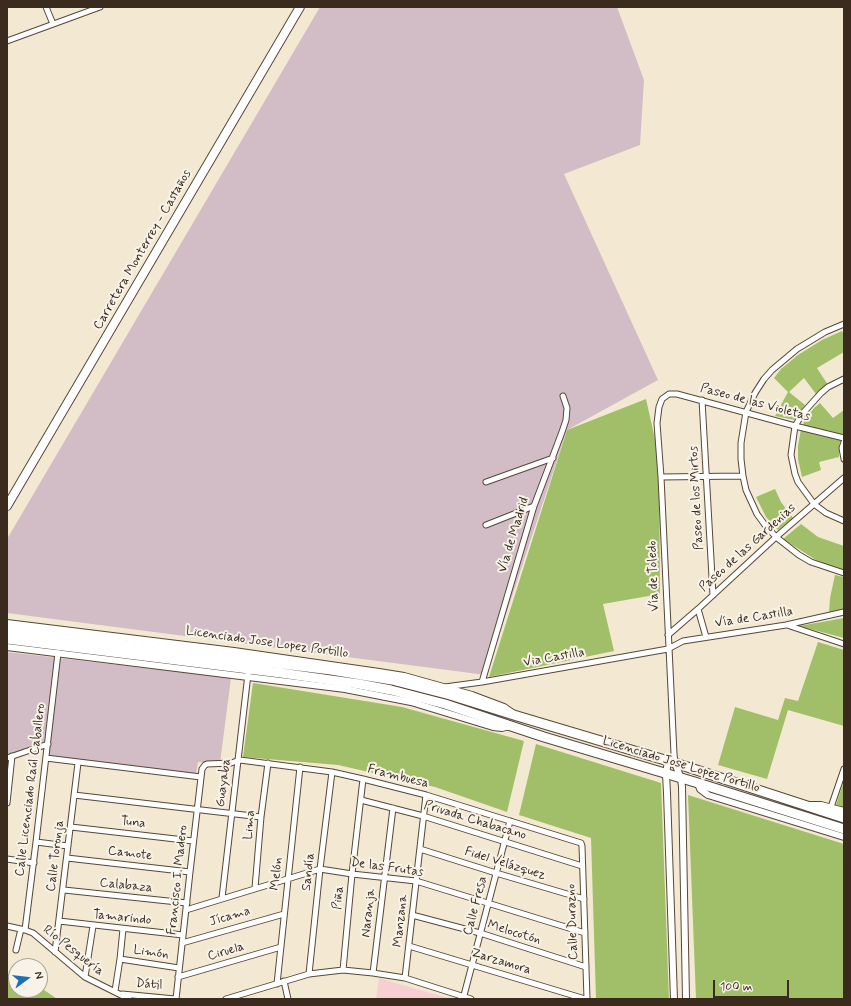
<!DOCTYPE html>
<meta charset="utf-8">
<style>
body{margin:0}
#map{position:relative;width:851px;height:1006px;overflow:hidden;background:#f3e9d3;font-family:Mynerve,sans-serif}
canvas{display:block}
.frame{position:absolute;inset:0;border:8px solid #3b2a1e;pointer-events:none}
.north{position:absolute;left:8px;top:958px;width:40px;height:40px;box-sizing:border-box;background:#f7f3e8;border:1px solid #aca397;border-radius:50%;rotate:75deg;font-size:11px;font-weight:700;line-height:16px;text-align:center;color:#3b2a1e}
.north::after{content:'';display:block;margin:auto;width:14px;height:18px;background:#1f6fb2;clip-path:polygon(50% 0,100% 100%,50% 72%,0 100%)}
.scale{position:absolute;left:713px;top:980px;width:76px;height:18px;box-sizing:border-box;border:2px solid #3b2a1e;border-top:0;padding-left:5px;font-size:12px;line-height:14px;white-space:nowrap;color:#3b2a1e;-webkit-text-stroke:3px #f7f3e8;paint-order:stroke}
</style>
<div id="map">
<canvas width="851" height="1006"></canvas>
<div class="frame"></div>
<div class="north">N</div>
<div class="scale">100 m</div>
</div>
<script>
const context = document.querySelector('canvas').getContext('2d');
context.lineJoin = 'round';
function fill(path, color) {
  context.fillStyle = color;
  context.fill(path, 'evenodd');
}
function poly(rows) {
  const path = new Path2D();
  for (const r of rows) {
    path.moveTo(r[0], r[1]);
    for (let i = 2; i < r.length; i += 2) path.lineTo(r[i], r[i + 1]);
  }
  return path;
}
function stroke(path, color, width, dash) {
  context.strokeStyle = color;
  context.lineWidth = width;
  context.lineCap = dash ? 'butt' : 'round';
  context.setLineDash(dash || []);
  context.stroke(path);
}
function label(font, color, halo, rows, align = 'center') {
  context.font = font + ' Mynerve,sans-serif';
  context.lineWidth = 4;
  context.setLineDash([]);
  context.textBaseline = 'middle';
  context.strokeStyle = halo;
  context.fillStyle = color;
  for (const [text, x, y, turn = 0] of rows) {
    context.save();
    context.translate(x, y);
    context.rotate((+turn || 0) * Math.PI / 180);
    context.textAlign = isNaN(turn) ? turn : align;
    if (halo) context.strokeText(text, 0, 0);
    context.fillText(text, 0, 0);
    context.restore();
  }
}
const built = poly([
 [379,978,451,999,376,999]
]);
const industrial = poly([
 [320,7,617,7,644,80,640,145,564,174,658,380,567,430,486,675,7,613,7,539],
 [7,652,231,678,220,763,198,762,196,774,50,758,46,744,7,756]
]);
const green = poly([
 [842,331,844,335,844,352,817,368,828,385,816,394,804,378,789,392,805,405,795,420,775,416,788,392,774,378,781,369,798,355,822,340],
 [646,399,659,457,660,594,603,604,614,651,489,677,567,430],
 [820,403,833,418,844,410,844,435,803,426,804,421,814,408],
 [801,429,842,439,839,445,839,457,819,462,821,470,802,477,798,459,798,446],
 [775,489,781,502,793,518,778,530,766,517,756,497],
 [801,524,818,537,844,546,844,571,816,560,783,539],
 [835,575,844,577,844,611,829,614,830,598],
 [844,618,844,638,799,626,833,620],
 [818,642,844,650,844,726,788,710,767,779,718,765,735,707,778,720,785,698,798,701],
 [253,683,402,707,524,741,507,812,435,787,338,765,243,757],
 [536,744,661,783,669,999,596,999,591,838,519,815],
 [844,781,844,808,836,805],
 [688,795,844,844,844,999,696,999],
 [16,973,16,990,40,990,40,987,57,999,7,999,7,974]
]);
const minor = poly([
 [46,7,53,24],
 [7,41,100,7],
 [844,324,825,332,797,349,772,370,764,379,755,393,746,412,741,443,741,459,743,476,746,490,757,514,765,525,776,537,799,555,811,562,844,573],
 [844,379,828,387,821,393,803,413,795,426,791,455,795,474,798,482,814,504,826,513,844,521],
 [702,400,713,595],
 [844,442,842,448,844,459],
 [661,477,743,476],
 [486,482,553,458],
 [486,525,534,506],
 [698,609,706,637],
 [787,625,844,644],
 [668,635,698,609,776,537,844,478],
 [482,682,534,506,562,432,566,420,567,408,563,396],
 [445,687,482,682,668,649,683,641,786,625,844,612],
 [7,758,48,744],
 [46,758,201,777],
 [675,763,674,754,661,477,657,423,659,407,662,399,669,394,677,394,795,426,844,438],
 [74,795,261,817],
 [361,800,423,816,582,866],
 [7,803,12,756],
 [831,807,844,769],
 [71,827,193,841],
 [36,842,68,846],
 [420,849,496,873,584,899],
 [67,858,190,872],
 [7,859,34,863],
 [255,888,261,817,268,763],
 [64,890,187,903],
 [222,898,248,674],
 [186,910,320,869,352,874,416,881,585,933],
 [412,915,480,933,586,967],
 [59,921,183,935],
 [7,926,25,930,33,933,85,977,129,999],
 [25,930,36,842,58,653],
 [182,943,284,914],
 [409,946,585,999],
 [16,950,21,929],
 [55,952,78,763],
 [120,959,179,968],
 [343,970,352,874,363,779],
 [373,973,393,808],
 [309,974,320,869,332,772],
 [85,977,93,926],
 [178,977,281,947],
 [405,978,426,795],
 [284,981,288,999],
 [277,984,300,767],
 [115,991,120,959,123,929],
 [122,994,175,999],
 [176,999,190,872,202,769,205,765,207,764,231,763,240,760,332,772,363,779,426,795,581,843,582,846,587,999],
 [226,999,309,974,343,970,373,973,405,978,471,999],
 [463,999,510,821]
]);
const tertiary = poly([
 [7,623,234,651,379,672,404,676,472,695,504,707,514,714],
 [7,647,345,689,411,702,493,727,502,728,509,726],
 [668,761,666,774,667,793,674,999],
 [675,763,681,779,682,787,686,999],
 [698,783,700,789,708,795,844,837],
 [809,805,821,805,844,811]
]);
const primary = poly([
 [7,506,300,7]
]);
const trunk = poly([
 [7,630,331,670,392,680,450,695,517,716,675,763,844,818],
 [7,639,281,673,359,684,391,690,445,704,544,737,698,783,844,829]
]);
const streetNames = [
 ["Carretera Monterrey - Castaños",143,250,-60],
 ["Paseo de las Violetas",755,403,15],
 ["Paseo de los Mirtos",697,498,-93],
 ["Vía de Madrid",514,535,-73],
 ["Paseo de las Gardenias",748,548,-42],
 ["Vía de Toledo",654,576,-92],
 ["Vía de Castilla",754,618,-9],
 ["Licenciado Jose Lopez Portillo",267,643,8],
 ["Via Castilla",554,658,-10],
 ["Licenciado Jose Lopez Portillo",681,765,17],
 ["Frambuesa",398,777,14],
 ["Guayaba",224,783,-83],
 ["Calle Licenciado Raúl Caballero",31,790,-83],
 ["Privada Chabacano",475,821,17],
 ["Tuna",133,823,7],
 ["Lima",250,825,-85],
 ["Camote",130,854,7],
 ["Calle Toronja",56,856,-83],
 ["Fidel Velázquez",505,864,17],
 ["De las Frutas",387,868,8],
 ["Sandía",309,872,-84],
 ["Melón",277,874,-84],
 ["Francisco I. Madero",178,880,-84],
 ["Calabaza",126,886,6],
 ["Piña",339,898,-84],
 ["Calle Fresa",476,906,-75],
 ["Naranja",369,913,-84],
 ["Jícama",230,917,-16],
 ["Tamarindo",122,918,6],
 ["Manzana",401,921,-84],
 ["Calle Durazno",573,922,-92],
 ["Melocotón",514,933,17],
 ["Río Pesquería",73,951,38],
 ["Ciruela",226,952,-17],
 ["Limón",151,953,8],
 ["Zarzamora",501,962,17],
 ["Dátil",149,985,5]
];
fill(built, '#f7cfd3');
fill(industrial, '#d2bdc7');
fill(green, '#a1bf68');
stroke(minor, '#574739', 7);
stroke(tertiary, '#574739', 8);
stroke(primary, '#574739', 10);
stroke(trunk, '#574739', 11);
stroke(minor, '#fff', 5);
stroke(tertiary, '#fff', 6);
stroke(primary, '#fff', 8);
stroke(trunk, '#fff', 9);
label('13px', '#3b2a1e', '#f7f3e8', streetNames);
</script>
